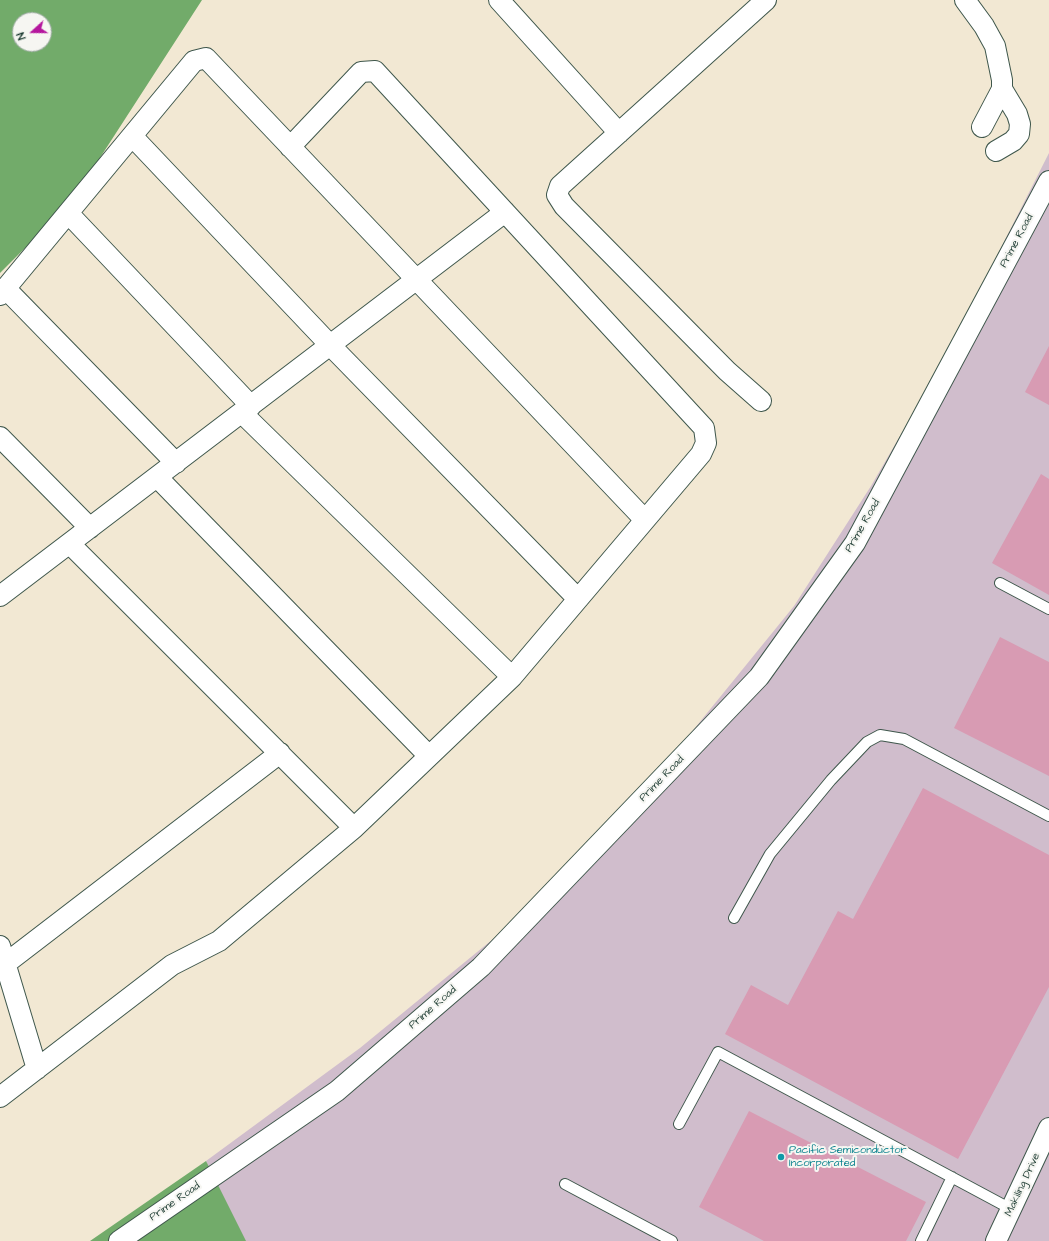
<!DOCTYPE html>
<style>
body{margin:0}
#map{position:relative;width:1049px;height:1241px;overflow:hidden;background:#f2e8d3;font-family:"Architects Daughter",sans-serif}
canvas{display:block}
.north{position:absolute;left:12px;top:12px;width:40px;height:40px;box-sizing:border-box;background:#f6f6f2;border:1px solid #a0aca6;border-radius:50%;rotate:249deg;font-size:11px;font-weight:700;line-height:16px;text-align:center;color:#1f3d34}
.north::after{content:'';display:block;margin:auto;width:14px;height:18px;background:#b5179e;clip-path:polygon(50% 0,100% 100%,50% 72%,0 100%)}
</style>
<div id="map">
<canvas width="1049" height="1241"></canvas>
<div class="north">N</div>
</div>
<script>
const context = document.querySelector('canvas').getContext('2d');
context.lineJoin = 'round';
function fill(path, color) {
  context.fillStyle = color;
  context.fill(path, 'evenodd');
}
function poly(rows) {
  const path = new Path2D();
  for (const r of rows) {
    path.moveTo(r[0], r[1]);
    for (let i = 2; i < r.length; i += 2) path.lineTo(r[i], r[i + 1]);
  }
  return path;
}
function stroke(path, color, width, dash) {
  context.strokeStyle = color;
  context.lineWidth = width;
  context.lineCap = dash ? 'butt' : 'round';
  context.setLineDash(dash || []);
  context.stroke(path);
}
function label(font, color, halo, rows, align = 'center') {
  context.font = font + ' "Architects Daughter",sans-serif';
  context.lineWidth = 4;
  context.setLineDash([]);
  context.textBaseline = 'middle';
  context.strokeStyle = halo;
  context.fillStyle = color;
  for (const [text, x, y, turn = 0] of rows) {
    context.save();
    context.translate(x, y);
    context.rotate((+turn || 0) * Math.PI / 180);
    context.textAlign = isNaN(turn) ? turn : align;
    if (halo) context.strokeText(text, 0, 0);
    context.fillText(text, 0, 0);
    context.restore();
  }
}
const industrial = poly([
 [1049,153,1049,1241,233,1241,206,1161,360,1048,554,889,677,750,794,606,871,486,944,360]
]);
const forest = poly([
 [0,0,202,0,72,201,0,273],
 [20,20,44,20,44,44,20,44],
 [206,1161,246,1241,90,1241]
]);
const building = poly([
 [1049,346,1049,405,1025,392],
 [1041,474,1049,479,1049,595,992,563],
 [1000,637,1049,662,1049,776,954,728],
 [923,788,1049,855,1049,987,958,1159,725,1034,751,985,788,1005,838,911,853,919],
 [749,1111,926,1202,906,1241,764,1241,699,1207]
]);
const service = poly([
 [1000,583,1049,609],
 [734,918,770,854,831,780,867,742,880,735,904,739,1049,816],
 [679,1124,718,1052,1011,1209],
 [565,1184,672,1241],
 [921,1241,952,1177]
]);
const minor = poly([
 [499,0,619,133],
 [965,0,984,26,995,46,1002,80,1002,89,982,127],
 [132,136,330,345,578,599],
 [996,151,1013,141,1019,134,1020,124,1017,114,1002,89],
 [68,213,251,406],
 [5,288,176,463],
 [0,295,194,61,206,58,645,520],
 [761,401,727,371,564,206,557,195,560,186,766,0],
 [242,413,512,677],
 [0,437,90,528],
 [157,477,429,756],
 [70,544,354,828],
 [0,596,505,212],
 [0,946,37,1069],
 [5,964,280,753],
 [0,1097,172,965,219,941,354,828,512,677,701,454,706,443,704,428,375,71,361,72,290,147],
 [119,1241,337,1091,481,967,759,677,855,543,1049,181],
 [996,1241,1049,1128]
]);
const markers = [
 [781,1157,4,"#0f9aa8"]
];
const streetNames = [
 ["Prime Road",1017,241,-62],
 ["Prime Road",863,526,-60],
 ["Prime Road",662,779,-46],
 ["Prime Road",433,1008,-41],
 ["Makiling Drive",1023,1185,-65],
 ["Prime Road",175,1202,-35]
];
const cultureNames = [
 ["Pacific Semiconductor",789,1151],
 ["Incorporated",789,1164]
];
fill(industrial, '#d0bdcc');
fill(forest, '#72ab6a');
fill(building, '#d89bb3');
stroke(service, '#3f574c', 12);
stroke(minor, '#3f574c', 22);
stroke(service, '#fff', 10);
stroke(minor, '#fff', 20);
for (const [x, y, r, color] of markers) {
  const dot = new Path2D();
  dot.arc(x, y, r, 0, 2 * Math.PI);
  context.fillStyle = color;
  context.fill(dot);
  stroke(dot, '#f6f6f2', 1.5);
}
label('11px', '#1f3d34', '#f6f6f2', streetNames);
label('11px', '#0d838f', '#f6f6f2', cultureNames, 'left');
</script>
